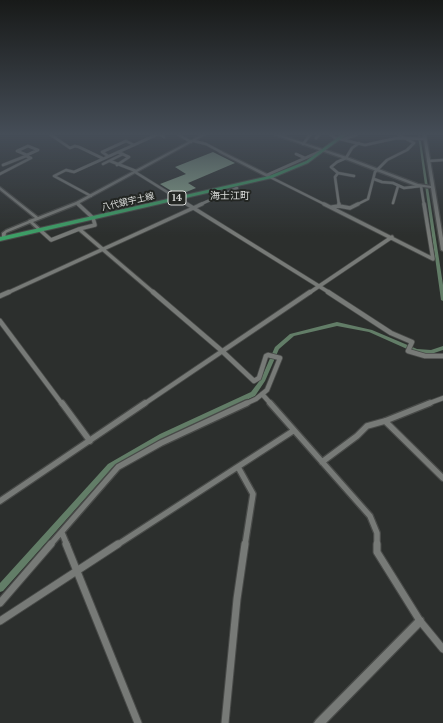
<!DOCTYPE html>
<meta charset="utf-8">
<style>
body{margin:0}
canvas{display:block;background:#2c2f2d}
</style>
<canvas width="443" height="723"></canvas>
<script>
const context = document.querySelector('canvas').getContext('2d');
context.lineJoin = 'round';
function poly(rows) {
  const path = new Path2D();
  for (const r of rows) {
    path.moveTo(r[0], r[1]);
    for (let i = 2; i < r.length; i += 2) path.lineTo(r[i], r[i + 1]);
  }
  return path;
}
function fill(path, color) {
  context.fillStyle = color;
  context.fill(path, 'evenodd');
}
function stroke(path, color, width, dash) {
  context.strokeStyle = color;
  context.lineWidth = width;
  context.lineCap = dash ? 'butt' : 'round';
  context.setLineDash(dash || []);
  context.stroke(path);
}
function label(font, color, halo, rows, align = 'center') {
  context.font = font + ' "Libre Baskerville","Noto Sans JP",serif';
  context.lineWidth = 4;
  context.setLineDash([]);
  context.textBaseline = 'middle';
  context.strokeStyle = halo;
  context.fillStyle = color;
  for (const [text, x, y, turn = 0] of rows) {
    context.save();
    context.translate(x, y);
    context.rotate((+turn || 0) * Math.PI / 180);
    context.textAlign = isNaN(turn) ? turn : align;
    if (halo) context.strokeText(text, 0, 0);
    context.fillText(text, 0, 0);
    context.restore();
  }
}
const canal = poly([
 [418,135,420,135,443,285,443,301,441,300,418,135],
 [337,322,372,330,417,349,431,350,443,346,443,350,431,354,416,353,369,332,337,326,294,336,279,349,265,381,255,396,164,438,112,468,3,591,0,592,0,583,108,464,160,434,251,392,261,379,275,347,290,334,337,322]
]);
const building = poly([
 [213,152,235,163,188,183,196,188,179,195,178,195,160,184,186,174,175,167]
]);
const minorFar4 = poly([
 [51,135,70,148,75,146,79,147,102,158],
 [160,135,164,137],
 [179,135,191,142],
 [331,135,335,138,365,145,397,138,424,139],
 [316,138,319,135],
 [344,139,356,135],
 [194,141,206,144,221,152],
 [303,144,310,135],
 [28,146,38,150,27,155,17,151,28,146],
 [296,154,305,158],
 [108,156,102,152,126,141,134,145],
 [110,161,136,171],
 [428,161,443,160],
 [103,164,123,154],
 [117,165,129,157,118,152],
 [135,172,188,205],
 [338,173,354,176],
 [0,174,31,158,26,156,3,165],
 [267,175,321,151],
 [270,177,326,205],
 [374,179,382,182,393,183,404,188,421,186,424,205],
 [91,196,54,176,66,170,74,172,156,135],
 [77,203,79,205],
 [393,203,398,186],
 [199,205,237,188],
 [339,205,335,177,338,173,331,167,337,162,346,158,352,148,359,143],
 [356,205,368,199,375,172,387,160,407,150,414,143,399,135]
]);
const minorFar3 = poly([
 [78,204,93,218,95,225,79,229,154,293],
 [187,204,330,293],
 [324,204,433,259],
 [339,204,339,206],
 [424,204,433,259],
 [332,207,339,206,350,208,358,204],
 [40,230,51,240,79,229],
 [7,293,202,204],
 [309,293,392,237]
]);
const minorFar2 = poly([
 [153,292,222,351,254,381,259,378,266,356,268,355,280,358,267,390,256,399,245,404],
 [328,292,391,333,412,342,408,351,425,356,443,356],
 [0,296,9,292],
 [0,321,62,404],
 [262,394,271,404],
 [144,404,310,292],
 [427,404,443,398]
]);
const minorFar1 = poly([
 [62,403,90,441],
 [270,403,370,516,377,533,377,545],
 [385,421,443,478],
 [322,462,357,436,367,426,385,421,430,403],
 [238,467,253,494,245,545],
 [0,501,145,403],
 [62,533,67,545],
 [50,545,118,467,161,443,247,403],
 [117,545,293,431]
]);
const minor = poly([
 [66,544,138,723],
 [377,544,377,552,420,621,443,649],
 [0,603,51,544],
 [0,621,118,544],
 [225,723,237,599,245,544]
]);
const tertiary = poly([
 [201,135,205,135,78,204,33,222,41,229,41,231,39,231,30,223,8,232,6,233,5,239,3,239,2,238,2,233,6,230,28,221,29,220,35,218,0,190,0,187,38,217,76,202,201,135],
 [275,135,280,135,347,157,418,184,431,186,423,135,426,135,443,238,443,251,441,250,431,188,416,186,345,159,275,135],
 [221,151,271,176,272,177,269,178,220,153,219,152,221,151],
 [420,617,423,618,424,621,423,624,326,723,314,723,316,720,417,618,420,617]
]);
const primary = poly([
 [341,135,346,135,308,163,272,178,0,241,0,237,269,176,306,161,341,135]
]);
const shields = [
 [177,198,18]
];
const shieldNames = [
 ["14",177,198]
];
const farStreetnames = [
 ["八代鏡宇土線",128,202,-13]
];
const farQuarternames = [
 ["海士江町",230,196]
];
fill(canal, '#627d67');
fill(building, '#88a48d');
stroke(minorFar4, '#484a48', 3.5);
stroke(minorFar3, '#484a48', 5);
stroke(minorFar2, '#484a48', 6);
stroke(minorFar1, '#484a48', 8);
stroke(minor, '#484a48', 9);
stroke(tertiary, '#484a48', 2.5);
stroke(primary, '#484a48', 2);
stroke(minorFar4, '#777a77', 2.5);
stroke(minorFar3, '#777a77', 3.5);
stroke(minorFar2, '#777a77', 4.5);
stroke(minorFar1, '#777a77', 5.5);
stroke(minor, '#777a77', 7);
fill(tertiary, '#777a77');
fill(primary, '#3d9f66');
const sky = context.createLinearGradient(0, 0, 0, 236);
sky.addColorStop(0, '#181a19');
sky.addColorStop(0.57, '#454d57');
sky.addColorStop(1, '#454d5700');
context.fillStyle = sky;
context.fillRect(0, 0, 443, 236);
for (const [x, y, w] of shields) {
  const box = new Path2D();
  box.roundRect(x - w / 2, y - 7, w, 14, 3);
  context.fillStyle = '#232623';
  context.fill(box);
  stroke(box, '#dbdddb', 1);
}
label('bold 9px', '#dbdddb', null, shieldNames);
label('9px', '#dbdddb', '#232623', farStreetnames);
label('10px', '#dbdddb', '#232623', farQuarternames);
</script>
